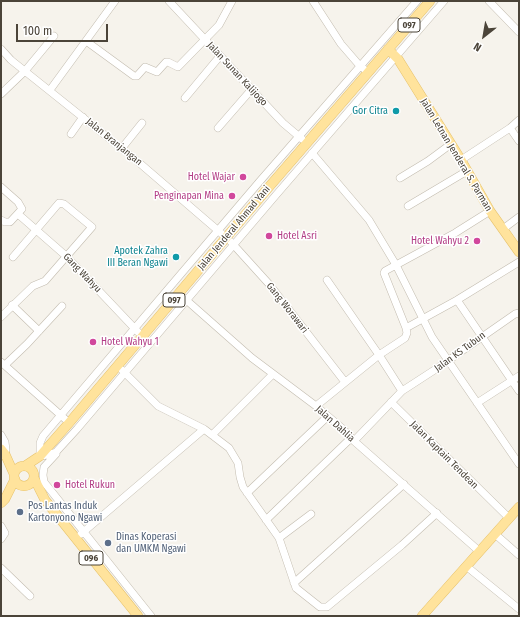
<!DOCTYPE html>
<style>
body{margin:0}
#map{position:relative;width:520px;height:617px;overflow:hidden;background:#f6f3ec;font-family:"Fira Sans Condensed",sans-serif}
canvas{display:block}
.frame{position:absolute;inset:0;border:2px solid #4b4439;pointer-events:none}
.north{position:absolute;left:464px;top:16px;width:40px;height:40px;-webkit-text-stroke:3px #fff;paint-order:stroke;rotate:211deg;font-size:11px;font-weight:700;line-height:16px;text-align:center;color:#4b4439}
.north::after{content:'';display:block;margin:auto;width:14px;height:18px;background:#4b4439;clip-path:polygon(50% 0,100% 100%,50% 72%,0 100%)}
.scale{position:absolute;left:16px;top:24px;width:92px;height:18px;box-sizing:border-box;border:2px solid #4b4439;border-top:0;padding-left:5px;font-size:12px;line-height:14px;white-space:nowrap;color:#4b4439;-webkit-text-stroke:3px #fff;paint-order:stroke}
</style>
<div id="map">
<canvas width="520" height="617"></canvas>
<div class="frame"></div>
<div class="north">N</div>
<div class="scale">100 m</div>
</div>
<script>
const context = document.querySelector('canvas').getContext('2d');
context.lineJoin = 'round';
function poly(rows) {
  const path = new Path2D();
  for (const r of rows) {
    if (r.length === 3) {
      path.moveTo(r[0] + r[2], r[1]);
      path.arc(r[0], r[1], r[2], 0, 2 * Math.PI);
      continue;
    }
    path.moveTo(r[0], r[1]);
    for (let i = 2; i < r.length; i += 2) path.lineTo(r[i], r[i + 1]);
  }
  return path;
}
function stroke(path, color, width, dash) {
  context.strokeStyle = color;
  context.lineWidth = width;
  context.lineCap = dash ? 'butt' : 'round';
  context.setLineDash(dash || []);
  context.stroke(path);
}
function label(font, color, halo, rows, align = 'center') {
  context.font = font + ' "Fira Sans Condensed",sans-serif';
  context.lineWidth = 3;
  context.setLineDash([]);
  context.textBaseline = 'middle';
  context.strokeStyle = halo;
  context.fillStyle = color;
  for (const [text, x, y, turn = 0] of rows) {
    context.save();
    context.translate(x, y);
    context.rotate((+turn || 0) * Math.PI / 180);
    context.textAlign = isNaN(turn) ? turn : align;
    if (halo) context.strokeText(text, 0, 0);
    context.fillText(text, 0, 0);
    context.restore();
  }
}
const minor = poly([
 [169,1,283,123,302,139],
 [313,1,341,44,360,66,368,72],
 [417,1,260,181,43,436,40,443,40,456,48,455,56,452,77,429,276,195,444,1],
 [489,1,519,32],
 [86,41,134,76,137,76,145,67,157,72,166,62,168,62,178,67,219,25,232,1],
 [1,49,11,60,136,160,222,234],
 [50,90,115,1],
 [1,94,25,71,54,36],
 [185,98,220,56],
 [218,128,251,90],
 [510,128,519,141],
 [71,134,83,117],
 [122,148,142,123],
 [312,153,369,220,396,265,432,337,519,464],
 [461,160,510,128,519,120],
 [400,178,428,161,451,144],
 [1,187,18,202,22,209,10,222,5,222,1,220],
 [408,206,467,171],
 [18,214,66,256,138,332],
 [503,229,519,217],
 [231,242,269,284,345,382],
 [327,280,379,355,402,391],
 [184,298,252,358,316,406,343,429,354,441,479,551],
 [457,300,519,391],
 [12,305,39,331],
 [1,317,33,286,45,281,92,227,64,204,59,203,13,257],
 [406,328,457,300,519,262],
 [1,362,65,419],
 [5,365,27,344,62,306],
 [122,370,158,406,204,429,229,448,238,463,240,477,243,487,279,538,296,588,320,607,327,607,402,545,437,513],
 [391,402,509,518],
 [477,403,519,376],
 [316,406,379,355,405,338,407,333,406,328,384,273,385,271,455,233,490,211],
 [1,435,5,442,6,450,5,454,3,455],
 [212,435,273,374],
 [354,441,402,391,439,367,515,314,519,313],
 [56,454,44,467,43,475,44,482,151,616],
 [247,493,327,417],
 [266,520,351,438],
 [1,526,5,533,1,539],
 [81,534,204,429],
 [495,534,519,555],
 [279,538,311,514],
 [466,566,519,609],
 [1,568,30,596],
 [294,583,404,484]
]);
const major = poly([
 [388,49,398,59,461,160,490,211,519,252],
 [1,449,5,454,14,474],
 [25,466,40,456,69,423,268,188,430,1],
 [24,476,10],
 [34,478,45,500,138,616],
 [1,503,5,499,15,479],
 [422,616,519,507]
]);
const markers = [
 [396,111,4,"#0f9aa8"],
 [243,177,4,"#d1479c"],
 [232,196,4,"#d1479c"],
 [269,236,4,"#d1479c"],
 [477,241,4,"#d1479c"],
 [176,257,4,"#0f9aa8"],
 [93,342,4,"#d1479c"],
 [57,485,4,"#d1479c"],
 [20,512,4,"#5c6f8a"],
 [108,543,4,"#5c6f8a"]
];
const shields = [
 [409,25,22],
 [174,300,22],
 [91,558,24]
];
const shieldNames = [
 ["097",409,25],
 ["097",174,300],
 ["096",91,558]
];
const streetNames = [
 ["Jalan Sunan Kalijogo",237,74,47],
 ["Jalan Branjangan",114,142,39],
 ["Jalan Letnan Jenderal S. Parman",456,155,59],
 ["Jalan Jenderal Ahmad Yani",234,228,-50],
 ["Gang Wahyu",82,273,46],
 ["Gang Worawari",287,308,52],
 ["Jalan KS Tubun",460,352,-36],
 ["Jalan Dahlia",335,424,42],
 ["Jalan Kaptain Tendean",444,455,45]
];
const cultureNames = [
 ["Gor Citra",388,111],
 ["Apotek Zahra",168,251],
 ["III Beran Ngawi",168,263]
];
const hotelNames = [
 ["Hotel Wajar",235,177],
 ["Penginapan Mina",224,196],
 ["Hotel Asri",277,236,"left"],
 ["Hotel Wahyu 2",469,241],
 ["Hotel Wahyu 1",101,342,"left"],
 ["Hotel Rukun",65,485,"left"]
];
const serviceNames = [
 ["Pos Lantas Induk",28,506],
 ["Kartonyono Ngawi",28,518],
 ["Dinas Koperasi",116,537],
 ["dan UMKM Ngawi",116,549]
];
stroke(minor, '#c2bbae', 8);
stroke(major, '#e6c16a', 10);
stroke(minor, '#fff', 7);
stroke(major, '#ffe39c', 9);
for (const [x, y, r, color] of markers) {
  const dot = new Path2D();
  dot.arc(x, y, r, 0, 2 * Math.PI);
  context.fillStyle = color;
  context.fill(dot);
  stroke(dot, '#fff', 1.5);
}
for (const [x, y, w] of shields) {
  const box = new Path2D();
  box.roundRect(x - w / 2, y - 7, w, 14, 3);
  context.fillStyle = '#fff';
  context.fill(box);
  stroke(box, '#4b4439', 1);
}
label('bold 9px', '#4b4439', null, shieldNames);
label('10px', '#4b4439', '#fff', streetNames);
label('10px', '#0d838f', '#fff', cultureNames, 'right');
label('10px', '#b23c85', '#fff', hotelNames, 'right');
label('10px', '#4e5e75', '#fff', serviceNames, 'left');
</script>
